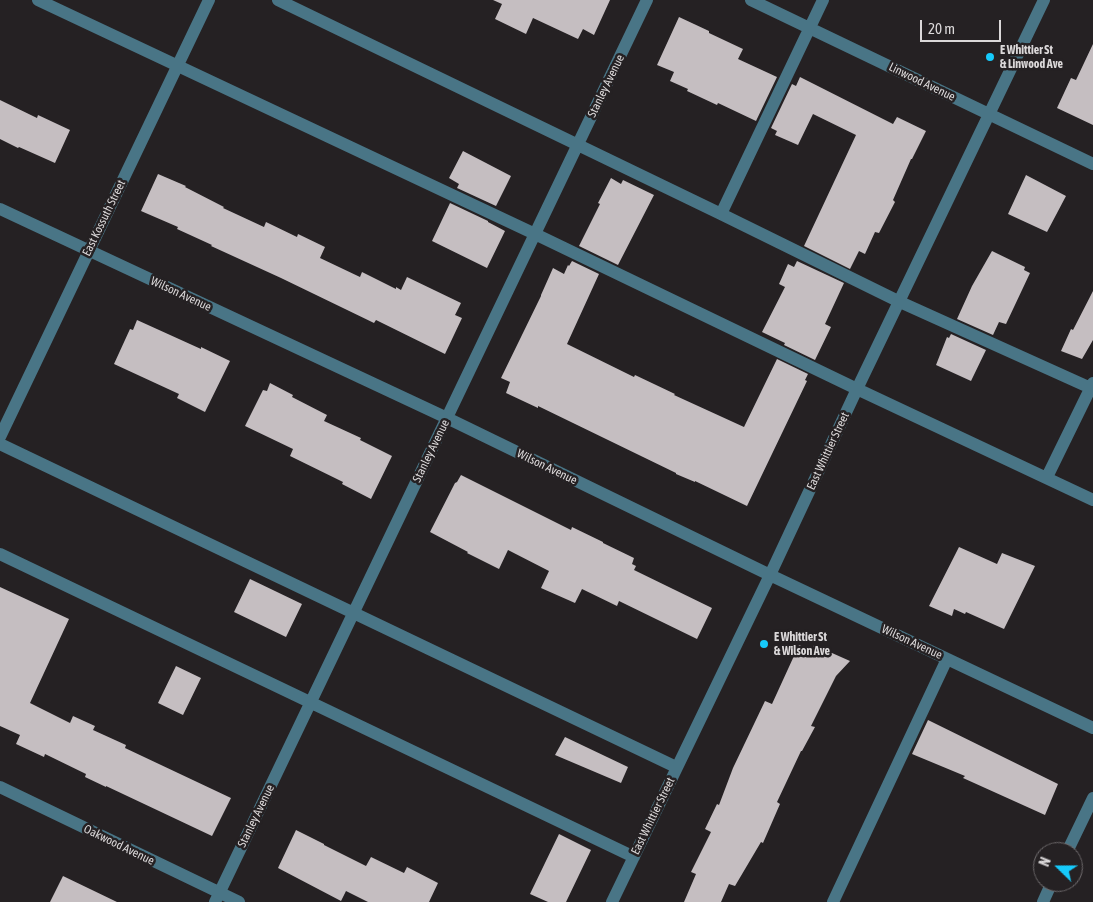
<!DOCTYPE html>
<style>
body{margin:0}
#map{position:relative;width:1093px;height:902px;overflow:hidden;background:#252123;font-family:"Asap Condensed",sans-serif}
canvas{display:block}
.north{position:absolute;left:1033px;top:842px;width:50px;height:50px;box-sizing:border-box;background:#252123;border:1px solid #6e6a6c;border-radius:50%;rotate:292deg;font-size:14px;font-weight:700;line-height:20px;text-align:center;color:#dbd8d9}
.north::after{content:'';display:block;margin:auto;width:18px;height:22px;background:#16cafb;clip-path:polygon(50% 0,100% 100%,50% 72%,0 100%)}
.scale{position:absolute;left:920px;top:20px;width:81px;height:22px;box-sizing:border-box;border:2px solid #dbd8d9;border-top:0;padding-left:6px;font-size:15px;line-height:18px;white-space:nowrap;color:#dbd8d9;-webkit-text-stroke:4px #252123;paint-order:stroke}
</style>
<div id="map">
<canvas width="1093" height="902"></canvas>
<div class="north">N</div>
<div class="scale">20 m</div>
</div>
<script>
const context = document.querySelector('canvas').getContext('2d');
context.lineJoin = 'round';
function fill(path, color) {
  context.fillStyle = color;
  context.fill(path, 'evenodd');
}
function poly(rows) {
  const path = new Path2D();
  for (const r of rows) {
    path.moveTo(r[0], r[1]);
    for (let i = 2; i < r.length; i += 2) path.lineTo(r[i], r[i + 1]);
  }
  return path;
}
function stroke(path, color, width, dash) {
  context.strokeStyle = color;
  context.lineWidth = width;
  context.lineCap = dash ? 'butt' : 'round';
  context.setLineDash(dash || []);
  context.stroke(path);
}
function label(font, color, halo, rows, align = 'center') {
  context.font = font + ' "Asap Condensed",sans-serif';
  context.lineWidth = 5;
  context.setLineDash([]);
  context.textBaseline = 'middle';
  context.strokeStyle = halo;
  context.fillStyle = color;
  for (const [text, x, y, turn = 0] of rows) {
    context.save();
    context.translate(x, y);
    context.rotate((+turn || 0) * Math.PI / 180);
    context.textAlign = isNaN(turn) ? turn : align;
    if (halo) context.strokeText(text, 0, 0);
    context.fillText(text, 0, 0);
    context.restore();
  }
}
const building = poly([
 [493,0,610,0,594,35,583,29,578,39,533,18,526,34,495,19,502,4],
 [679,17,709,31,709,33,743,49,738,59,777,77,756,121,718,103,717,105,687,91,688,89,670,81,674,72,657,65],
 [1093,44,1093,125,1057,108,1071,78,1076,80],
 [800,77,893,124,897,117,926,131,912,159,911,159,893,200,895,202,879,233,875,232,865,254,859,251,850,269,804,246,856,135,813,114,798,145,775,135,777,131,771,128,792,84,796,86],
 [0,100,37,118,38,115,70,130,55,163,19,147,18,148,0,139],
 [463,151,511,176,496,206,457,188,459,184,449,178],
 [158,174,186,186,185,187,224,207,223,208,264,227,266,222,297,237,298,234,325,247,320,258,360,277,362,272,396,289,396,287,401,290,407,277,461,303,455,315,462,318,445,354,376,320,374,323,281,278,211,246,212,245,177,229,178,227,141,211],
 [1026,175,1066,196,1047,232,1008,214],
 [611,178,621,184,623,180,654,195,618,265,579,246,600,204,598,203],
 [450,203,488,221,488,222,505,231,487,268,432,241],
 [992,251,1025,267,1024,270,1030,273,1006,324,999,322,993,335,957,319,972,286],
 [572,261,599,274,567,344,634,377,635,375,675,394,674,395,744,427,777,359,808,374,805,380,807,381,747,506,695,481,695,482,676,474,676,473,538,406,538,408,506,393,510,382,501,378,541,296,541,295,553,268,564,274,568,265,569,266],
 [797,261,844,283,825,324,831,327,815,360,784,345,785,343,762,332,785,287,779,284,788,264,794,267],
 [1093,291,1093,340,1082,359,1061,351,1071,329,1073,330],
 [137,320,201,349,201,347,230,361,205,412,177,398,179,394,114,364,130,329,133,330],
 [951,334,986,350,971,381,936,365,947,337,949,338],
 [270,383,293,395,292,397,327,415,324,421,361,438,360,440,392,456,371,499,342,484,343,482,290,456,293,449,245,426,263,390,267,391],
 [461,475,571,530,572,527,603,542,603,543,634,558,632,564,636,566,634,570,712,608,697,639,619,601,617,606,582,589,575,603,541,588,549,571,508,550,499,569,467,553,468,552,430,532,455,483,457,482],
 [959,547,997,564,1002,553,1035,566,1004,629,966,612,965,614,954,609,952,616,929,606],
 [250,579,302,604,286,637,234,612],
 [0,587,69,619,30,703,70,723,73,716,95,726,93,730,126,745,125,748,231,798,212,836,106,786,106,787,85,777,86,774,45,754,44,757,16,744,20,735,0,726],
 [799,645,811,650,814,645,850,661,836,676,811,726,815,727,802,751,801,751,777,802,780,804,763,843,761,842,735,886,729,884,721,902,684,902,696,874,691,872,711,832,705,829,717,804,719,805,733,768,765,701,772,704],
 [176,666,201,678,183,715,158,703],
 [928,720,1058,784,1045,815,963,778,965,776,912,754],
 [565,737,628,767,621,783,555,755],
 [296,830,324,844,324,845,366,866,371,857,404,873,407,867,438,883,429,902,368,902,346,891,341,901,278,868],
 [559,834,591,850,566,902,548,902,530,894],
 [63,876,117,902,50,902]
]);
const minor = poly([
 [38,0,535,234,857,389,1093,500],
 [278,0,721,214,900,302,1093,389],
 [751,0,1093,164],
 [0,209,447,418,770,575,1093,728],
 [721,214,823,0],
 [0,437,209,0],
 [0,444,676,767],
 [1047,477,1093,383],
 [0,554,634,857],
 [0,787,239,902],
 [1067,852,1093,798],
 [215,902,647,0],
 [612,902,770,575,857,389,1044,0],
 [833,902,947,659],
 [1043,902,1052,882]
]);
const markers = [
 [990,57,5,"#16cafb"],
 [764,644,5,"#16cafb"]
];
const poiNames = [
 ["E Whittier St",1000,50],
 ["& Linwood Ave",1000,64],
 ["E Whittier St",774,637],
 ["& Wilson Ave",774,651]
];
const streetNames = [
 ["Linwood Avenue",922,82,26],
 ["Stanley Avenue",606,86,-64],
 ["East Kossuth Street",104,218,-64],
 ["Wilson Avenue",181,294,25],
 ["Stanley Avenue",431,451,-64],
 ["East Whittier Street",828,451,-65],
 ["Wilson Avenue",547,467,26],
 ["Wilson Avenue",912,642,25],
 ["Stanley Avenue",256,816,-64],
 ["East Whittier Street",653,816,-64],
 ["Oakwood Avenue",119,845,26]
];
fill(building, '#c5bec1');
stroke(minor, '#497586', 12);
for (const [x, y, r, color] of markers) {
  const dot = new Path2D();
  dot.arc(x, y, r, 0, 2 * Math.PI);
  context.fillStyle = color;
  context.fill(dot);
  stroke(dot, '#252123', 2);
}
label('bold 12px', '#dbd8d9', '#252123', poiNames, 'left');
label('12px', '#dbd8d9', '#252123', streetNames);
</script>
